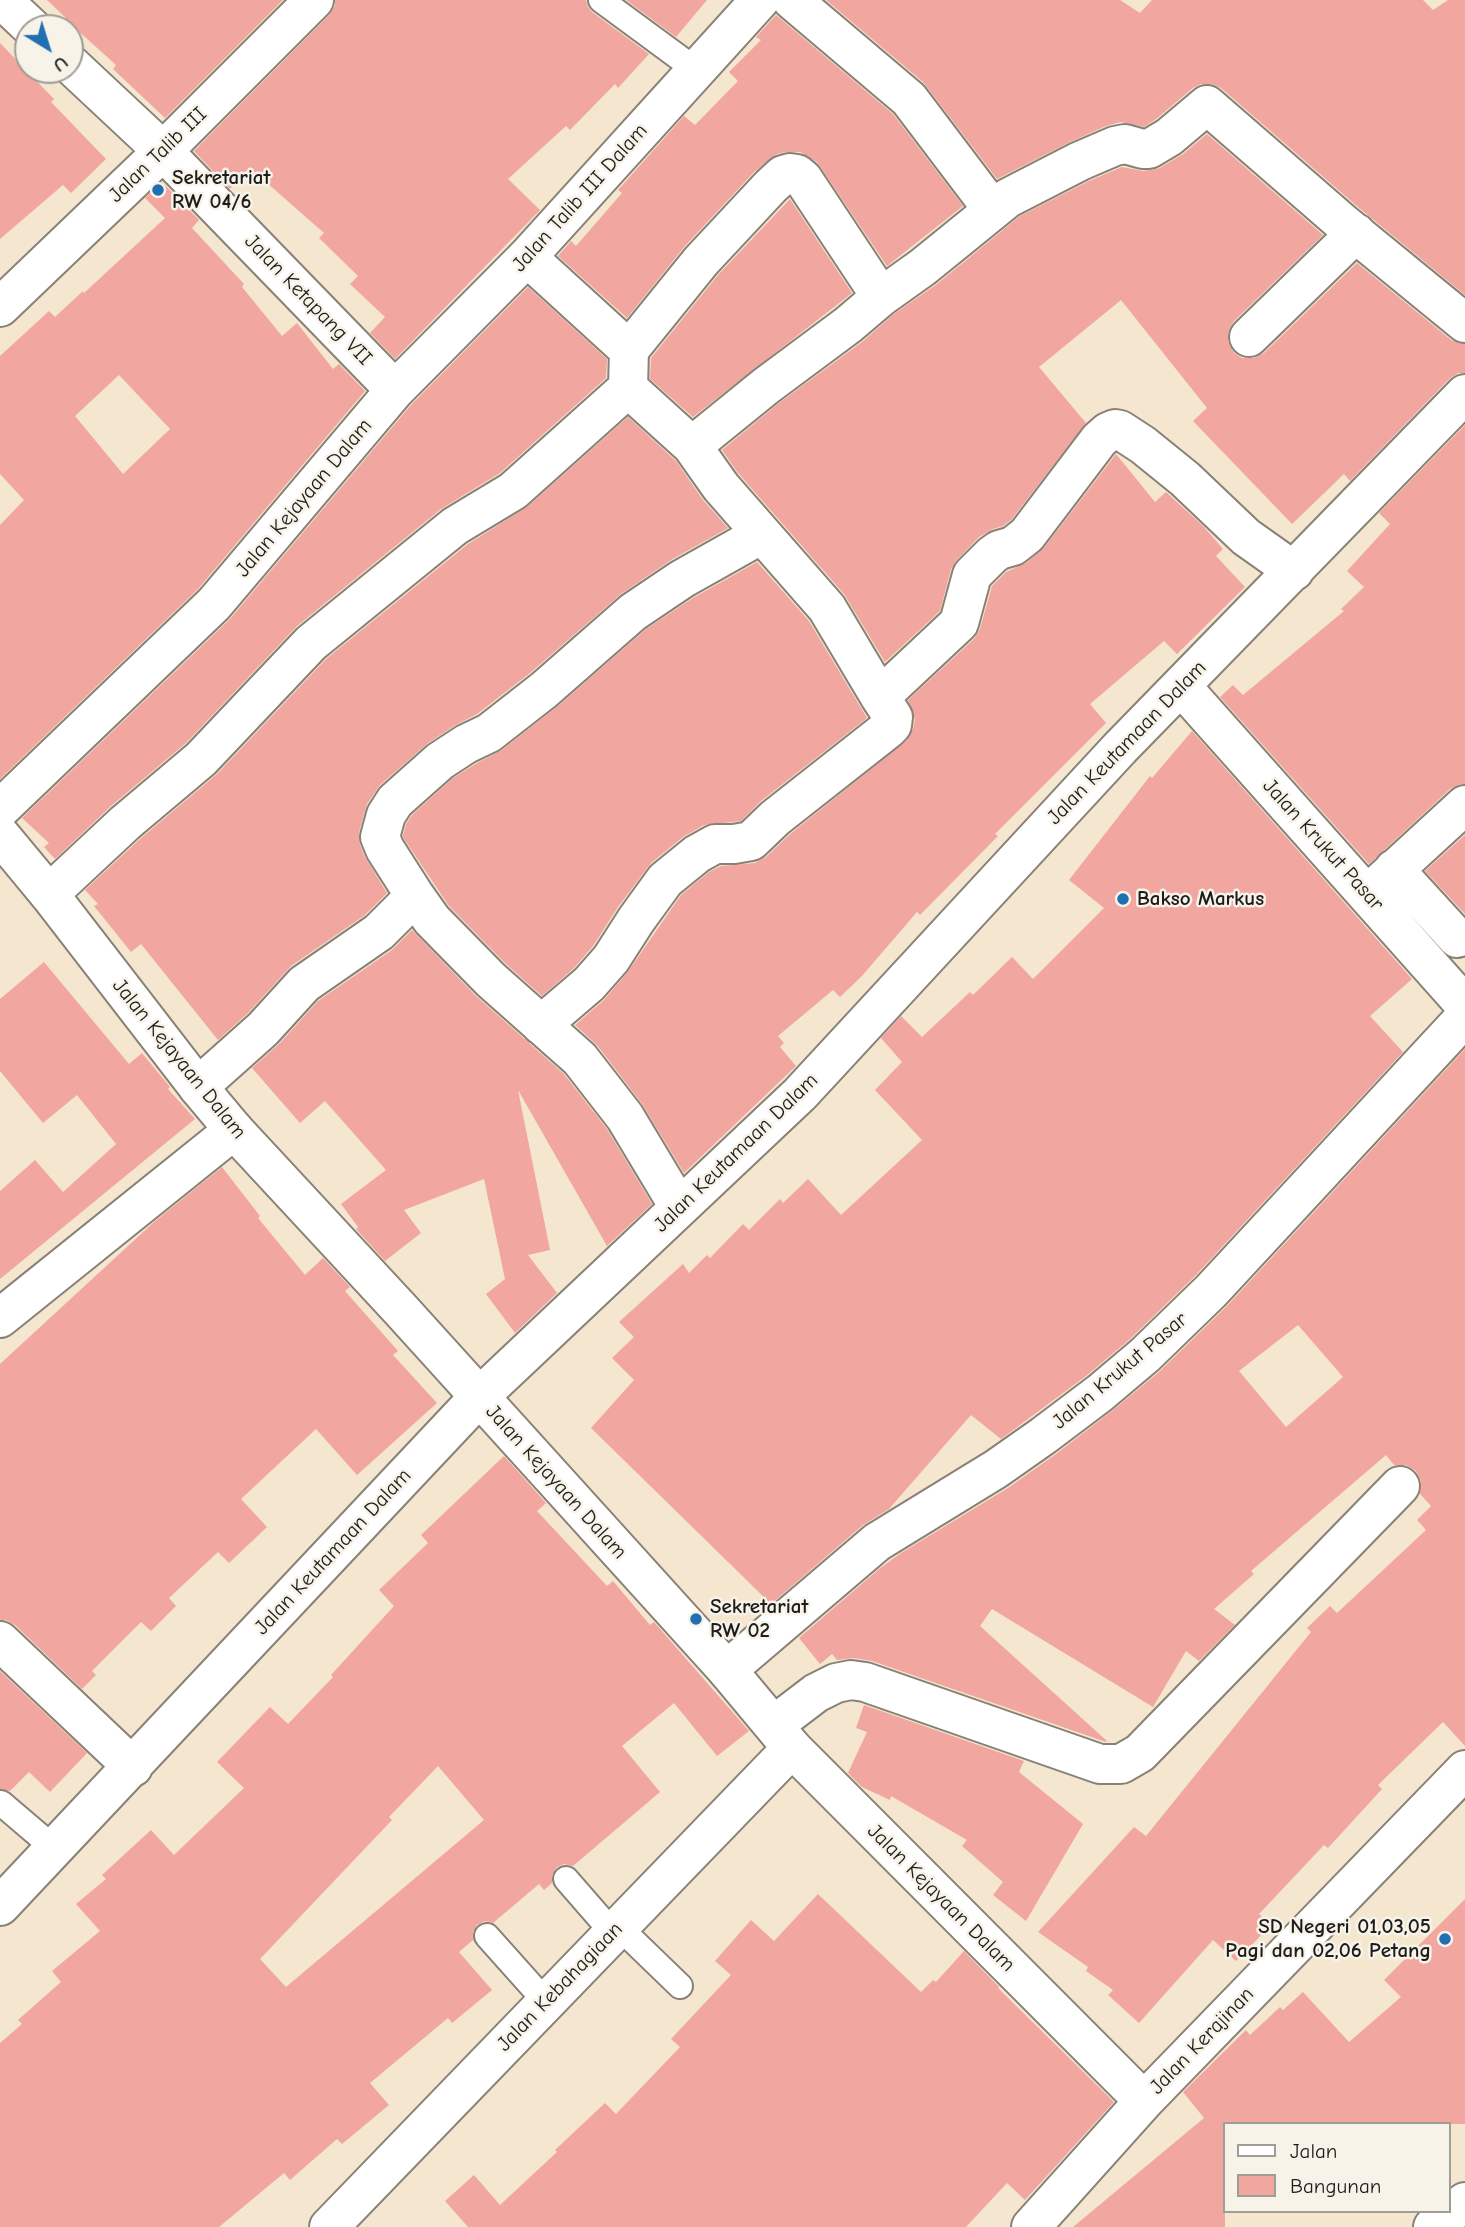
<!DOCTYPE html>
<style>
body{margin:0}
#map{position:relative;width:1465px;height:2227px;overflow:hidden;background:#f4e6cf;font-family:"Comic Neue",sans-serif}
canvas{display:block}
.legend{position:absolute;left:1223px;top:2122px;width:228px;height:91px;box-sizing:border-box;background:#f7f3e8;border:2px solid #9f9d96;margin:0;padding:9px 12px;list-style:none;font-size:21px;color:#1c1c1c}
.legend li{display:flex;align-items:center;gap:14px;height:35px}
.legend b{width:35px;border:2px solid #9f9d96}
.north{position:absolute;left:14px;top:14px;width:70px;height:70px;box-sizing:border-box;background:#f7f3e8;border:2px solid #9f9d96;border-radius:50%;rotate:142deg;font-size:19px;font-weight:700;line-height:28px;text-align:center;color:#1c1c1c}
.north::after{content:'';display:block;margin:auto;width:24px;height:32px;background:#1f6fb2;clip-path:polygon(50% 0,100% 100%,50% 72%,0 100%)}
</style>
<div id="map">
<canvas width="1465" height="2227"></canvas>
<ul class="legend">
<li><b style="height:9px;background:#fff"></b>Jalan</li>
<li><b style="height:19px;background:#f2a6a0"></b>Bangunan</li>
</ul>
<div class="north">U</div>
</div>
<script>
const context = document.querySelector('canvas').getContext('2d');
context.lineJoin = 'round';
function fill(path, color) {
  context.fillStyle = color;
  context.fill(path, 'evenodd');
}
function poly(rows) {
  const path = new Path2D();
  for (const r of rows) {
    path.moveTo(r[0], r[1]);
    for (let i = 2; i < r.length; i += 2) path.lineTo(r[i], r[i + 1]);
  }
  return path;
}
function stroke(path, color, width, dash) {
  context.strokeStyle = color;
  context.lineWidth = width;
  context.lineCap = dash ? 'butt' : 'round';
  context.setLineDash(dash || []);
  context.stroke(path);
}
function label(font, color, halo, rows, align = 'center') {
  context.font = font + ' "Comic Neue",sans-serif';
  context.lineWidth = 5;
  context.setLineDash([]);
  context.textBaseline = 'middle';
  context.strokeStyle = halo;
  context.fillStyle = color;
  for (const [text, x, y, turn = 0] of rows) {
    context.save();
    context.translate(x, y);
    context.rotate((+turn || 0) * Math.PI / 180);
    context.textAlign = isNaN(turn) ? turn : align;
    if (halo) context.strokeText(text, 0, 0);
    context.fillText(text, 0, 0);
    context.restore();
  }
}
const building = poly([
 [47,0,283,0,165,118,113,69,116,65,65,19,66,18],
 [335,0,586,0,588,7,592,12,649,54,618,88,615,84,570,130,566,126,508,179,540,210,395,359,370,333,385,317,350,284,358,276,319,238,324,233,250,168,230,189,194,151,329,15,335,6],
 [626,0,707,0,676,37],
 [826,0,1120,0,1140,13,1152,0,1423,0,1433,10,1448,0,1465,0,1465,295,1358,207,1221,88,1212,84,1201,84,1193,88,1156,119,1144,127,1121,122,1106,126,1070,142,997,179,923,82],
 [776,15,893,114,963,206,887,266,817,162,800,152,785,152,777,154,755,171,685,246,627,318,558,256,571,241,576,246,622,193,618,190,684,116,695,125,738,81,729,72,761,40,756,37],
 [0,43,54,99,51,102,106,159,71,193,63,185,0,239],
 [1207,134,1323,235,1233,322,1228,332,1228,342,1234,353,1242,358,1254,358,1264,353,1357,263,1451,340,1465,344,1465,373,1458,373,1449,379,1350,481,1344,474,1292,524,1193,421,1207,408,1121,300,1039,367,1086,423,1011,520,1003,526,993,529,979,537,957,560,951,569,940,611,885,662,844,594,738,473,722,450,779,403,862,342,894,314,937,284,1020,216,1089,181,1122,167,1143,171,1160,168,1183,154],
 [162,182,199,220,192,228,244,284,242,287,282,336,297,323,333,369,339,364,365,391,198,589,0,779,0,525,24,500,0,474,0,356,49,311,55,317,83,291,84,293,165,218,145,198],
 [119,375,170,429,123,474,75,416],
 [790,199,852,293,693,417,650,379,651,358,718,275],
 [528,287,607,359,606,378,500,473,441,509,297,626,186,743,111,806,55,859,44,847,49,843,22,818,229,620,411,405],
 [628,417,676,461,703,500,728,528,671,560,621,594,530,673,477,714,454,726,428,743,380,785,367,804,359,832,360,845,365,857,387,893,365,915,291,966,248,1013,218,1040,141,944,131,952,94,906,98,904,85,890,140,839,217,774,326,659,468,544,527,507],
 [1465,425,1465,784,1460,784,1450,789,1369,864,1220,697,1233,685,1243,695,1344,611,1341,609,1364,587,1347,571,1390,524,1379,513],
 [1116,454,1155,502,1166,492,1203,526,1223,549,1216,556,1245,587,1177,654,1164,641,1090,704,1106,723,995,834,998,836,920,915,917,912,861,977,840,997,833,990,778,1036,784,1043,780,1047,796,1066,684,1173,642,1104,597,1045,575,1025,603,1001,627,973,681,895,709,872,721,866,755,863,766,857,789,835,907,740,913,729,915,720,908,700,974,639,980,629,992,586,1006,572,1026,563,1044,548],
 [757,562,809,621,867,718,761,801,741,821,704,825,683,837,651,863,618,907,593,946,574,968,542,996,506,964,449,906,404,839,403,836,406,824,412,815,453,778,477,763,502,750,558,706,646,629,693,598],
 [1192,731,1412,979,1370,1016,1403,1052,1195,1276,1130,1339,1086,1376,1001,1439,971,1415,889,1509,863,1525,771,1604,591,1428,634,1380,612,1358,634,1337,619,1322,683,1264,689,1273,707,1255,710,1258,743,1224,749,1230,780,1199,783,1203,808,1179,841,1215,922,1140,875,1090,902,1062,881,1038,901,1016,922,1037,970,992,973,995,1012,957,1033,979,1104,908,1069,880,1150,776,1152,778],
 [1465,835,1465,914,1425,871],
 [412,930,475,995,564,1074,607,1129,652,1204,607,1246,518,1090,550,1250,528,1255,557,1293,515,1333,486,1294,505,1279,484,1179,404,1210,421,1233,385,1261,356,1229,358,1227,341,1204,386,1170,325,1101,300,1123,252,1068,279,1044,318,1001,392,950],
 [44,962,129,1064,142,1053,170,1087,168,1089,195,1119,0,1279,0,1191,35,1160,63,1192,116,1144,77,1095,43,1123,0,1071,0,999],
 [1465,1049,1465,1746,1443,1722,1378,1785,1382,1789,1328,1848,1324,1845,1259,1914,1271,1925,1236,1961,1213,1940,1139,2023,1108,1995,1113,1990,1086,1971,1088,1967,1038,1932,1134,1827,1146,1836,1311,1632,1307,1628,1330,1606,1337,1613,1426,1530,1417,1520,1431,1506,1420,1494,1421,1481,1416,1471,1406,1465,1394,1465,1386,1455,1251,1571,1254,1574,1214,1609,1235,1625,1199,1661,1186,1651,1153,1707,992,1609,980,1626,1107,1741,1106,1742,872,1661,854,1658,837,1660,832,1654,820,1664,799,1638,879,1569,901,1553,1008,1488,1056,1454,1113,1410,1159,1372,1227,1306],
 [1298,1325,1343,1377,1286,1427,1239,1371],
 [222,1167,260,1216,258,1218,305,1275,323,1258,350,1287,345,1291,398,1351,393,1355,437,1403,357,1475,316,1429,241,1499,267,1527,229,1563,218,1552,169,1598,176,1606,151,1631,141,1622,92,1671,96,1675,82,1689,15,1625,6,1620,0,1620,0,1364,154,1222],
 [504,1456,546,1503,537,1511,607,1586,613,1581,650,1625,654,1622,749,1731,717,1756,674,1703,622,1746,660,1792,573,1866,564,1864,557,1867,552,1875,552,1883,544,1890,539,1884,493,1923,485,1921,477,1925,473,1932,473,1940,459,1952,492,1990,452,2023,448,2018,370,2083,389,2105,342,2144,337,2139,290,2180,284,2173,219,2227,0,2227,0,2043,22,2024,18,2020,61,1982,52,1971,100,1931,76,1904,106,1879,102,1875,151,1830,174,1855,244,1788,217,1762,270,1707,288,1724,333,1677,331,1675,394,1606,379,1590,428,1543,421,1535],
 [438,1766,484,1820,286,1987,260,1959,392,1820,389,1817],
 [0,1671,87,1753,50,1792,29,1772,10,1791,0,1789],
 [864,1705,1024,1761,1019,1772,1083,1824,1026,1921,993,1895,1003,1882,962,1846,967,1840,891,1796,890,1800,862,1787,848,1773,867,1732,856,1728],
 [818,1894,921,1992,933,1980,936,1982,964,1951,999,1987,998,1988,1114,2102,1025,2200,1007,2183,966,2227,468,2227,445,2201,474,2175,500,2205,557,2152,555,2150,605,2103,616,2114,680,2047,671,2039,731,1975,715,1961,751,1920,774,1941],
 [1465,1899,1465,2124,1225,2124,1225,2227,1073,2227,1204,2118,1183,2092,1246,2030,1250,2035,1280,2007,1283,2010,1303,1992,1349,2042,1401,1997,1384,1980]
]);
const lane = poly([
 [601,0,696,70],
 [1,1803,55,1849],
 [566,1879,613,1933],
 [619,1927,680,1986],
 [487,1936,546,2002]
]);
const street = poly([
 [2,0,32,28],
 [792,0,909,99,993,210],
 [70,64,163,151,395,390],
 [527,257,629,350,628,388,692,446,721,487,827,608,880,697],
 [0,307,163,151,314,0],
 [1249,337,1356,233],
 [629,350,701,261,771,186,783,175,790,173,797,174,803,179,881,297],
 [692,446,766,386,848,325,881,297,923,267,1008,198,1080,161,1115,146,1125,144,1143,149,1149,149,1169,137,1207,105,1344,224,1465,323],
 [1181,686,1465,1005],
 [0,809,214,604,395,390,527,257,760,0],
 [1394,869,1457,938],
 [49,894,125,823,201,759,311,643,455,526,513,491,628,388],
 [1368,894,1465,805],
 [415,896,432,920,491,980,580,1059,625,1117,679,1207],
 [541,1025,589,984,611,959,636,920,665,880,697,854,715,844,734,844,751,841,775,818,888,729,892,725,893,717,880,697,959,623,972,575,992,555,999,550,1013,546,1027,535,1099,440,1108,432,1115,429,1120,430,1143,445,1185,479,1246,537,1294,571],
 [198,1087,263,1029,304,984,379,932,415,896,385,849,380,837,386,815,395,801,440,761,466,744,489,733,544,690,633,612,682,579,762,534],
 [0,1318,234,1130],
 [0,1641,133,1767],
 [727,1670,877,1542,996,1469,1043,1436,1100,1393,1145,1355,1211,1291,1465,1017],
 [774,1725,816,1693,836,1683,851,1680,865,1682,1100,1764,1121,1764,1140,1753,1400,1486],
 [792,1748,1144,2101],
 [0,1906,479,1397,800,1094,1120,748,1465,394],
 [1031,2227,1144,2101,1465,1770],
 [1433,2227,1465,2202]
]);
const secondary = poly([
 [0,835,49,894,198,1087,234,1130,401,1310,727,1670,792,1748,329,2227]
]);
const markers = [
 [158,190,7,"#1f6fb2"],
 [1123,899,7,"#1f6fb2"],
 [696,1619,7,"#1f6fb2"],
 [1445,1939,7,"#1f6fb2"]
];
const streetNames = [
 ["Jalan Talib III",158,155,-44],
 ["Jalan Talib III Dalam",580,198,-48],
 ["Jalan Ketapang VII",308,300,46],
 ["Jalan Kejayaan Dalam",304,498,-50],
 ["Jalan Keutamaan Dalam",1127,743,-46],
 ["Jalan Krukut Pasar",1323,845,48],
 ["Jalan Kejayaan Dalam",179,1059,51],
 ["Jalan Keutamaan Dalam",736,1153,-44],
 ["Jalan Krukut Pasar",1120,1371,-40],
 ["Jalan Kejayaan Dalam",556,1482,48],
 ["Jalan Keutamaan Dalam",333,1552,-47],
 ["Jalan Kejayaan Dalam",941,1898,45],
 ["Jalan Kebahagiaan",560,1987,-46],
 ["Jalan Kerajinan",1202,2041,-46]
];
const poiNames = [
 ["Sekretariat",172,178],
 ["RW 04/6",172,202],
 ["Bakso Markus",1137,899],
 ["Sekretariat",710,1607],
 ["RW 02",710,1631],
 ["SD Negeri 01,03,05",1431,1927,"right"],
 ["Pagi dan 02,06 Petang",1431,1951,"right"]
];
fill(building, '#f2a6a0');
stroke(lane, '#888176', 28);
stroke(street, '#888176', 42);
stroke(secondary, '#888176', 42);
stroke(lane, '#fff', 24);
stroke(street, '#fff', 38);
stroke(secondary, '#fff', 38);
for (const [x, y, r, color] of markers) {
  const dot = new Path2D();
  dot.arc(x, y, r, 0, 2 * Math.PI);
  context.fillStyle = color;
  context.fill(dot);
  stroke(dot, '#f7f3e8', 2.5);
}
label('21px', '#1c1c1c', '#f7f3e8', streetNames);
label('bold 21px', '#1c1c1c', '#f7f3e8', poiNames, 'left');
</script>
